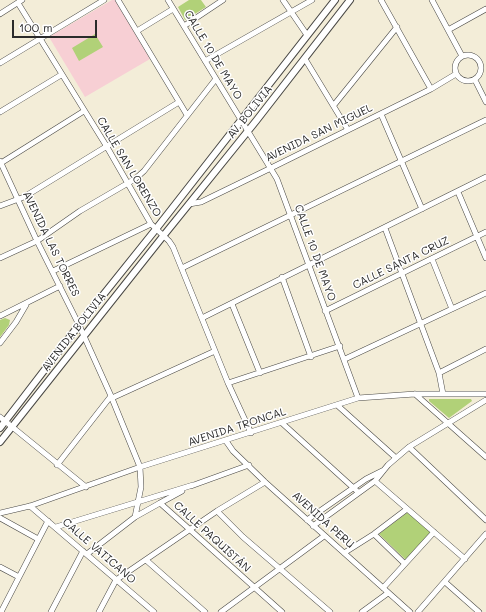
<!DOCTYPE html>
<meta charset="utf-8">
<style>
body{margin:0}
#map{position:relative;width:486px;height:612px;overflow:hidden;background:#f3edd8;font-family:Mali,sans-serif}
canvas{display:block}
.scale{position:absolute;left:12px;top:20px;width:85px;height:18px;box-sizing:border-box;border:2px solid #2b2b2b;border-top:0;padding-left:5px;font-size:12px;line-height:14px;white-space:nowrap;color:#2b2b2b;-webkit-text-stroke:3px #fff;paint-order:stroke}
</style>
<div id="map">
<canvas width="486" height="612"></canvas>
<div class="scale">100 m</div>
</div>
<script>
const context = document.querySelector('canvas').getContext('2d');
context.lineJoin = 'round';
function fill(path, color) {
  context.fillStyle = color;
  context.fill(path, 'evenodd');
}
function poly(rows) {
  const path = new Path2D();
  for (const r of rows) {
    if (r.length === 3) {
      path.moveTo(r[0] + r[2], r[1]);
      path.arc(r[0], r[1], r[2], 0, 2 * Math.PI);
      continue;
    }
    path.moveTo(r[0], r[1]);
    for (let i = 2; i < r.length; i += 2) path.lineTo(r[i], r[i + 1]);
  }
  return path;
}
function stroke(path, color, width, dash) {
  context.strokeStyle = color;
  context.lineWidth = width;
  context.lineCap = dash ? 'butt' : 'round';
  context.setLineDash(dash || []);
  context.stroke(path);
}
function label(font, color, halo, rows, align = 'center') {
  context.font = font + ' Mali,sans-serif';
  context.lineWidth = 3;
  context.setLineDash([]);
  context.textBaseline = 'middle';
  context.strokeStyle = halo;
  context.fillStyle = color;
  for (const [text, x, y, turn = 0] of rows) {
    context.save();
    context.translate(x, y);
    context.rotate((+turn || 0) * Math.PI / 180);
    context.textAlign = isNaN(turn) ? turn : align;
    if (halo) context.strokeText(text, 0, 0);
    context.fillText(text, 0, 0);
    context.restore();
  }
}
const built = poly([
 [112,0,115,0,150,59,85,97,49,37]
]);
const green = poly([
 [189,0,201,0,206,7,185,20,178,7],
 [95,34,103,47,79,61,72,48],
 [5,318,10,320,9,325,0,337,0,320],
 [429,399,471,399,472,401,449,418,429,401],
 [408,512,431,532,406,560,379,534]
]);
const minor = poly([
 [118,0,187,115],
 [168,0,277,179,358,398],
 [283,0,307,35],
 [381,0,431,89],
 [432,0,462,56],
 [18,3,107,147,151,224,169,241,173,247,228,383,251,433],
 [0,14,22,0],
 [184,26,223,0],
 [448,30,486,9],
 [137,31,173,9],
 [468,68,13],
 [305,59,348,130],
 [205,61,312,0],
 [0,63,104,0],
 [475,80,486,102],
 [334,105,397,27],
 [0,112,61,75],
 [381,114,422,209],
 [0,161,37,241,79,325,111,396,140,467,141,487,135,517],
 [1,163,84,111],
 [458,192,486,258],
 [189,204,201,202,271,168,431,89,456,74],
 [0,206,24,197,179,102],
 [385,228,439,373,443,394],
 [0,258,37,241,80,211,135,179,144,171,215,80],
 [432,259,452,309],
 [182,268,486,120],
 [53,271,151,224],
 [282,277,311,357],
 [232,304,260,373],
 [325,311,486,232],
 [0,316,60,286],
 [202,318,486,177],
 [0,343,16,322,26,305],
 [345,359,486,293],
 [439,373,486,349],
 [228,383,340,346],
 [415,394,486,457],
 [112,398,215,351],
 [337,405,396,458],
 [0,417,86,487],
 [282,423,358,492],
 [226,441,233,451,265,482,410,612],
 [409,447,486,520],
 [57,465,111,396],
 [375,481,465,559],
 [191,486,249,465],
 [160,503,182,491],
 [30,506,154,612],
 [217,511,243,537,330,612],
 [0,513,30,506,140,467,358,398,415,394,486,394],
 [0,518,38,539],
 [307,520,366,479,384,470],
 [313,526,375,481,388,465,409,447,486,400],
 [56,527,193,485],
 [374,534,405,564],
 [344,553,374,534,407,509],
 [87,554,135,517,160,503,282,612],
 [146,560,205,612],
 [0,567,19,577],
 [445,582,479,612],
 [383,588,434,532],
 [1,612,48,521],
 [51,612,83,551],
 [99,612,116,580,217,511,265,482],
 [221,612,324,536],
 [362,612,388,593],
 [418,612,486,534]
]);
const tertiary = poly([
 [0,428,79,325,156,229,335,0],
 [0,442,164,235,256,121,350,0]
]);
const streetNames = [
 ["CALLE 10 DE MAYO",213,55,59],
 ["AV. BOLIVIA",250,112,-51],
 ["AVENIDA SAN MIGUEL",319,133,-26],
 ["CALLE SAN LORENZO",129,167,59],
 ["AVENIDA LAS TORRES",51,244,64],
 ["CALLE 10 DE MAYO",315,253,70],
 ["CALLE SANTA CRUZ",401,263,-26],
 ["AVENIDA BOLIVIA",74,332,-52],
 ["AVENIDA TRONCAL",237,427,-18],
 ["AVENIDA PERU",323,520,42],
 ["CALLE PAQUISTÁN",212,537,42],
 ["CALLE VATICANO",99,551,41]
];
fill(built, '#f7cfd4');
fill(green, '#b1d178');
stroke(minor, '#494845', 6);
stroke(tertiary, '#494845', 8);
stroke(minor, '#fff', 5);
stroke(tertiary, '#fff', 6);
label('11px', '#2b2b2b', '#fff', streetNames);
</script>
